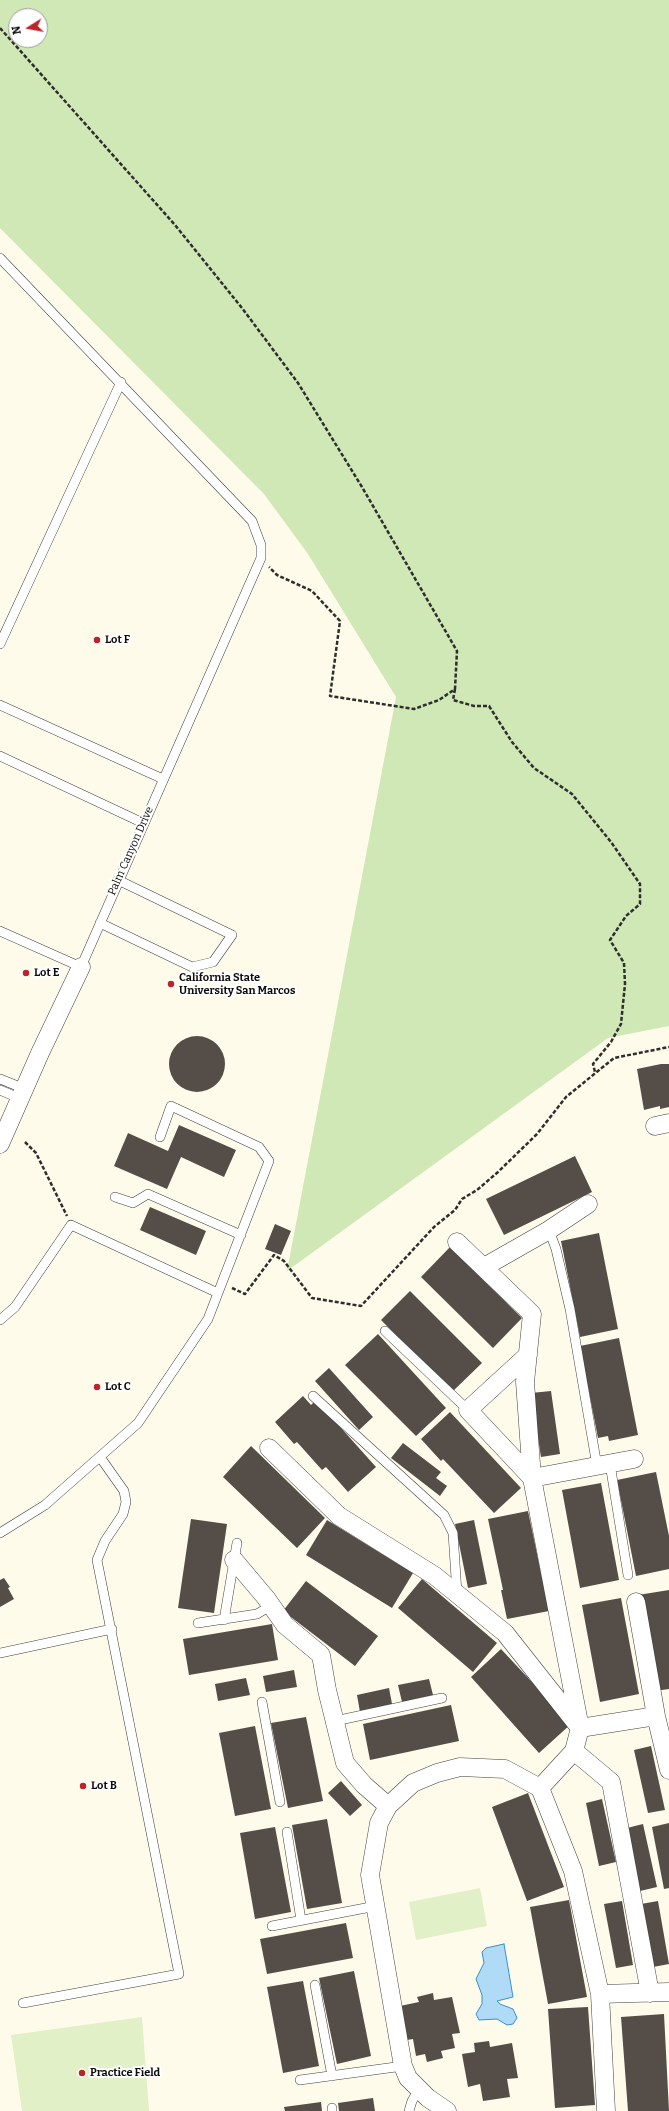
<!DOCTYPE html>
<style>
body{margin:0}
#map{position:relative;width:669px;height:2111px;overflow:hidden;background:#fffbea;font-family:Bitter,serif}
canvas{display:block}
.north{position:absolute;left:8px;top:8px;width:40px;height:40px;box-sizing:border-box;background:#fff;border:1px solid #9e9e9e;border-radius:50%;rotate:259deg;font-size:11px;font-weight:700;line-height:16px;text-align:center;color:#0c0c0c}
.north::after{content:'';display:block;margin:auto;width:14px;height:18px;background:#bb252a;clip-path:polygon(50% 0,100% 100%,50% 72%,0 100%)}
</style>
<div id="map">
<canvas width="669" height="2111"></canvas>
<div class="north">N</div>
</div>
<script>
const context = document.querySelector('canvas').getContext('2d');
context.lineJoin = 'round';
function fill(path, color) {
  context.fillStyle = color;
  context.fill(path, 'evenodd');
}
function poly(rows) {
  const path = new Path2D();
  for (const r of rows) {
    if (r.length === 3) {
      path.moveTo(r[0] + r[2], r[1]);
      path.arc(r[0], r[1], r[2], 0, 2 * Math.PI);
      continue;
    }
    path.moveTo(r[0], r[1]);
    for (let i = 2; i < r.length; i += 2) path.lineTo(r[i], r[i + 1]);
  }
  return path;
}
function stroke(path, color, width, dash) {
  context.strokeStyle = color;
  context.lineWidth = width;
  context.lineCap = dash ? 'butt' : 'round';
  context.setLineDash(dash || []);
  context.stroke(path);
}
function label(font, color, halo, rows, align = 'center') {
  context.font = font + ' Bitter,serif';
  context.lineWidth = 4;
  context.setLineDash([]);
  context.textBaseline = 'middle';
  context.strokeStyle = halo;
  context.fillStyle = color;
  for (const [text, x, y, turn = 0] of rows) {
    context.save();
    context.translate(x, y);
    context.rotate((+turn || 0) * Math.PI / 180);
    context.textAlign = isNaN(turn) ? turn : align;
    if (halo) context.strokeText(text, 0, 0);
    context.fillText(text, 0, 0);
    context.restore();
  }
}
const green = poly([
 [0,0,669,0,669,1026,608,1038,287,1271,396,697,308,554,264,494,0,228],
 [16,16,40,16,40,40,16,40]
]);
const pitch = poly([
 [480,1888,487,1926,416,1940,409,1902],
 [142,2017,149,2111,22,2111,11,2035]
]);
const water = poly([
 [504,1944,513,1997,497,2001,500,2004,513,2009,517,2018,513,2024,507,2025,497,2019,479,2020,476,2014,482,2004,482,1995,476,1979,484,1963,482,1952,486,1948,504,1944]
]);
const building = poly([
 [197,1064,28],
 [661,1064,669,1064,669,1107,660,1109,660,1106,644,1110,637,1069],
 [179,1125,236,1150,224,1177,181,1157,167,1189,114,1166,128,1133,168,1151],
 [575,1156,592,1192,504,1235,486,1199],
 [150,1207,206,1231,196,1255,140,1230],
 [275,1224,291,1231,281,1255,265,1249],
 [599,1233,618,1329,580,1337,561,1241],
 [450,1247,522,1318,493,1348,421,1277],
 [410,1291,482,1363,452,1392,381,1320],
 [378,1334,446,1408,416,1436,345,1365],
 [619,1338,638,1435,609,1441,608,1436,598,1438,580,1346],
 [329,1368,373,1417,359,1430,315,1381],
 [551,1391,560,1454,541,1457,531,1393],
 [303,1396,311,1405,316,1400,376,1467,348,1492,326,1467,322,1470,297,1442,294,1444,275,1422],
 [450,1412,521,1488,494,1513,443,1459,441,1461,421,1439],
 [403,1443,441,1472,436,1478,447,1486,440,1496,391,1458],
 [251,1446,325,1518,297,1548,223,1477],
 [656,1472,669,1536,669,1569,636,1576,617,1480],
 [601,1483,619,1580,580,1588,562,1490],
 [528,1511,549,1611,507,1619,501,1590,503,1590,488,1519],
 [191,1519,227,1524,214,1613,178,1608],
 [327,1520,413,1573,392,1608,306,1555],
 [474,1520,487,1584,468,1588,455,1524],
 [4,1578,10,1587,8,1588,14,1599,0,1607,0,1580],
 [422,1579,497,1643,473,1672,398,1608],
 [306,1581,378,1636,355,1666,283,1611],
 [669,1590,669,1689,655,1691,638,1595],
 [621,1598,639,1694,600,1702,582,1605],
 [272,1624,278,1660,189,1675,183,1639],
 [501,1649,571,1724,539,1753,471,1677],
 [294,1670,297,1687,266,1692,263,1676],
 [246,1678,250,1695,218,1701,215,1684],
 [429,1679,433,1695,402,1702,398,1685],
 [389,1688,392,1704,360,1712,357,1695],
 [451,1705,459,1741,370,1760,363,1724],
 [306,1717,323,1801,288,1808,271,1723],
 [255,1726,271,1809,235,1816,219,1733],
 [651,1746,665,1810,648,1813,634,1750],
 [341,1781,362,1805,350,1816,328,1793],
 [528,1793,564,1887,527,1901,492,1807],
 [602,1799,616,1862,599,1866,586,1803],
 [327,1819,342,1903,307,1909,292,1825],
 [669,1823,669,1888,664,1889,652,1827],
 [643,1824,657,1887,640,1891,627,1828],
 [275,1827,291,1912,255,1919,240,1833],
 [569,1900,587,1997,548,2004,530,1907],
 [622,1901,633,1965,616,1968,604,1904],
 [658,1901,669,1964,653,1967,641,1904],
 [346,1923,353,1958,267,1974,260,1939],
 [354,1971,371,2056,337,2064,319,1978],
 [303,1981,319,2066,283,2073,267,1987],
 [433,1993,434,2000,452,1997,460,2033,452,2034,455,2048,441,2051,443,2058,427,2062,425,2054,416,2056,413,2039,407,2040,400,2006,419,2002,417,1997],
 [588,2007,595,2105,555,2108,548,2009],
 [664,2014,669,2111,628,2111,621,2017],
 [489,2041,490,2047,512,2043,518,2078,507,2079,510,2097,483,2101,480,2084,468,2087,462,2054,475,2052,474,2043],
 [373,2098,375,2111,339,2111,338,2103],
 [321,2102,322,2111,285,2111,284,2107]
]);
const path = poly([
 [0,28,175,225,242,308,298,383,362,487,457,651,455,689,439,700,414,709,330,696,340,621,312,591,277,575,269,567],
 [455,689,453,700,474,706,489,706,512,742,534,768,572,794,611,842,640,884,640,904,626,916,610,940,624,963,625,984,621,1024,611,1042,593,1064,595,1072],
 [25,1142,36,1153,67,1216],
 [232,1288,245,1294,274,1255,284,1261,312,1298,361,1306,434,1227,455,1210,462,1199,477,1190,498,1172,537,1134,566,1097,614,1058,669,1047]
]);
const lane = poly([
 [0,258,252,521,261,545,261,558,81,967,0,931],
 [0,644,121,382],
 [0,705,163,779],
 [0,756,143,823],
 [100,923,192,967,213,962,232,935,118,880],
 [0,1079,25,1089],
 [0,1090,21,1099],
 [160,1137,171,1106,259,1147,269,1161,218,1293],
 [115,1197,133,1203,148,1194,241,1235],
 [549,1230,556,1249,570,1309,597,1466],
 [0,1320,15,1307,71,1225,218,1293,208,1319,138,1423,45,1505,0,1533],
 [385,1331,468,1410],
 [313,1396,444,1515,453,1533,457,1593],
 [610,1464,628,1575],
 [224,1620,237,1543],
 [198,1623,257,1614,272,1605],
 [0,1653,112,1629],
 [262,1702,280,1802],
 [335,1721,442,1698],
 [287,1832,301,1920],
 [272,1926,376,1906],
 [315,1985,332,2076],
 [23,2003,179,1974,97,1560,105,1541,123,1514,126,1502,124,1491,100,1457],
 [300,2080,403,2066],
 [332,2108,332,2111],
 [409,2111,412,2101,419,2089]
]);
const street = poly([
 [655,1126,669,1123],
 [0,1144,40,1053,81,967],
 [457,1242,532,1314,525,1382,532,1478,580,1728,574,1751,540,1788],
 [484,1267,549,1230,588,1204],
 [528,1355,468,1410,532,1478,634,1459],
 [269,1448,339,1516,435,1576,505,1633,580,1728,656,1716],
 [234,1560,266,1598,285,1625,321,1655,327,1690,345,1763,364,1785,388,1806],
 [636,1602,656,1716,669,1770],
 [574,1751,611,1782,650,1993],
 [600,1994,669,1992],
 [447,2111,428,2098,408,2078,403,2066,370,1875,379,1823,388,1806,413,1783,437,1773,460,1767,505,1769,540,1788,573,1871,600,1994,606,2111]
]);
const markers = [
 [97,640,4,"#bb252a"],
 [26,973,4,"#bb252a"],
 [171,984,4,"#bb252a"],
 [97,1387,4,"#bb252a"],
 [83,1786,4,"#bb252a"],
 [82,2073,4,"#bb252a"]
];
const poiNames = [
 ["Lot F",105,640],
 ["Lot E",34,973],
 ["California State",179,978],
 ["University San Marcos",179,991],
 ["Lot C",105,1387],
 ["Lot B",91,1786],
 ["Practice Field",90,2073]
];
const streetNames = [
 ["Palm Canyon Drive",131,851,-66]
];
fill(green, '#cfe8b5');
fill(pitch, '#e1f0c7');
fill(water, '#b0dbf6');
stroke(water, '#378fcd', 1);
fill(building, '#544d48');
stroke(lane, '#3f3f3f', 10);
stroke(street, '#3f3f3f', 19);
stroke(path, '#2e2e2e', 2.5, [4, 2]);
stroke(lane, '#fff', 9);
stroke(street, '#fff', 18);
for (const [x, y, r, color] of markers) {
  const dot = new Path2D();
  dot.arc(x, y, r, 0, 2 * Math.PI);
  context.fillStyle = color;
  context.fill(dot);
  stroke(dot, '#fff', 1.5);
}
label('bold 11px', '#0c0c0c', '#fff', poiNames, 'left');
label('11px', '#0c0c0c', '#fff', streetNames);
</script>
